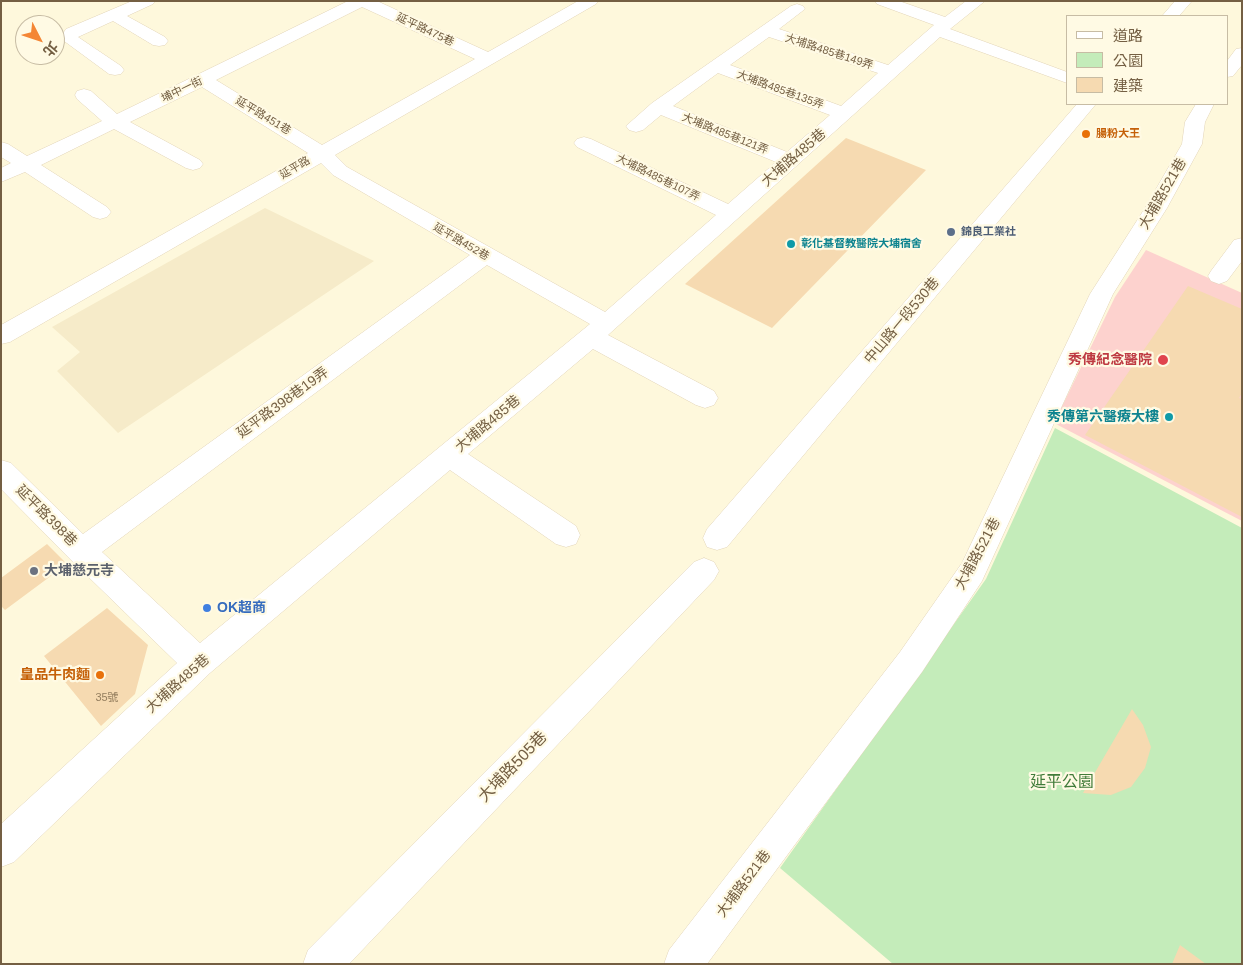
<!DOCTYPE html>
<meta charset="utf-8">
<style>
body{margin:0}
#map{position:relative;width:1243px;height:965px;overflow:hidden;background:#fef8dc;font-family:Arial,"Noto Sans TC",sans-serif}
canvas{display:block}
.frame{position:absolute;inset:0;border:2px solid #745f43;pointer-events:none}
.legend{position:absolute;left:1066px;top:15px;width:162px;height:90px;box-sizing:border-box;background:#fffae4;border:1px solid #c7bca4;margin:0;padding:6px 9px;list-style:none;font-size:15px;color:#745f43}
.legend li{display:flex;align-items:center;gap:10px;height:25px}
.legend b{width:25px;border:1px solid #c7bca4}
.north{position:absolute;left:15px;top:15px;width:50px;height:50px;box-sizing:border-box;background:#fffae4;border:1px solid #c7bca4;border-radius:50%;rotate:131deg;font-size:14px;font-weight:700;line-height:20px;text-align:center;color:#745f43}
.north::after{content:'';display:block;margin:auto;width:18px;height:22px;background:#f48635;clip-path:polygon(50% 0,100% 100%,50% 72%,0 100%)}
</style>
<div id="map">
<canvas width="1243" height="965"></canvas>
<div class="frame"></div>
<ul class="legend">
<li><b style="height:6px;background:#fff"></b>道路</li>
<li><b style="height:14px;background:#c4ecba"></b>公園</li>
<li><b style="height:14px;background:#f6dab1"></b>建築</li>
</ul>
<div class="north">北</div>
</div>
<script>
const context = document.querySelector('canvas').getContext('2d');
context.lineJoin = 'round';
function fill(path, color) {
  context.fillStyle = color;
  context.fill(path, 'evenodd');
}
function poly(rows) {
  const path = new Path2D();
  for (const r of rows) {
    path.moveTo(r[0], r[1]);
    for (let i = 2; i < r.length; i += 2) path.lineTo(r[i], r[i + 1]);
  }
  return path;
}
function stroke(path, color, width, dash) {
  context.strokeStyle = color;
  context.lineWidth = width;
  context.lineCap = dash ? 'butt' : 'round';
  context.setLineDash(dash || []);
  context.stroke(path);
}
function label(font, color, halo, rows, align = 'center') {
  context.font = font + ' Arial,"Noto Sans TC",sans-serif';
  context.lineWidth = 4.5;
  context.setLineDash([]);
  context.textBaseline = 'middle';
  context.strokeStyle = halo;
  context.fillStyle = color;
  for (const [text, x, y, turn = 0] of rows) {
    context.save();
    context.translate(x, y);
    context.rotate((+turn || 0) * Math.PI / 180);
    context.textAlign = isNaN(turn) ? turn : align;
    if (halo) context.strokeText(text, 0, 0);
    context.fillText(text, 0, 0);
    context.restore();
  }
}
const residential = poly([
 [265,208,374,261,118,433,57,371,80,352,52,327]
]);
const medical = poly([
 [1146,250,1242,293,1242,521,1054,423,1115,297]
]);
const green = poly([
 [1055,428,1242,528,1242,964,893,964,780,868,986,579]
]);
const building = poly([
 [846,138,926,170,772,328,685,284],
 [1188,286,1242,309,1242,393,1239,398,1242,399,1242,517,1085,435],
 [47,544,67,564,5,610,1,606,1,578],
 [107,608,148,645,135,694,101,726,44,656],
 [1132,709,1143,725,1151,747,1145,768,1131,787,1111,795,1083,793],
 [1180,945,1206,964,1172,964]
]);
const minor = poly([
 [132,1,155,1,153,4,127,16,165,37,168,41,165,45,159,46,153,45,113,21,78,37,121,66,124,70,121,74,115,75,109,74,60,38,66,29,132,1],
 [348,1,377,1,488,52,578,1,598,1,596,4,335,155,347,167,605,312,716,215,577,147,574,143,577,139,584,137,591,139,728,204,776,162,661,115,643,130,636,132,629,130,626,126,652,103,791,6,797,4,803,6,805,9,779,29,888,65,934,25,877,4,875,1,899,1,945,17,966,1,985,1,950,29,1067,72,1067,83,940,37,608,335,714,391,718,398,714,405,705,408,696,405,593,349,468,454,576,526,580,535,576,544,566,547,556,544,450,470,210,673,14,862,1,867,1,824,177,663,71,560,1,489,1,460,11,463,83,534,470,255,333,175,321,163,10,342,1,344,1,325,308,153,202,87,130,122,200,160,203,164,200,168,193,170,186,168,114,129,41,165,107,207,111,212,107,217,100,219,93,217,25,172,1,182,1,168,11,163,1,157,1,142,8,144,27,156,102,121,77,99,75,95,77,91,84,89,91,91,117,114,348,1],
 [362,7,475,59,322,145,216,80,362,7],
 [769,37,878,73,841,106,730,65,769,37],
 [718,73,830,115,787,152,673,106,718,73],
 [487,265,590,324,200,643,102,552,487,265],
 [1175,1,1192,1,1179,16,1162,16,1175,1],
 [1242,48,1242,65,1233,76,1227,77,1227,61,1236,49,1242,48],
 [1077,104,1096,104,727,547,717,550,707,547,703,538,707,529,1077,104],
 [1196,104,1214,104,1205,122,1202,144,1167,208,1113,294,982,581,922,672,707,964,664,964,669,950,900,652,962,563,1090,294,1145,208,1182,144,1185,122,1196,104],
 [1242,238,1242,261,1227,281,1219,284,1211,281,1208,276,1211,271,1234,240,1242,238],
 [704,558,714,562,719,571,714,580,349,964,303,964,308,950,694,562,704,558]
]);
const markers = [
 [1086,134,5,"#e8710a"],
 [951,232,5,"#5c6f8a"],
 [791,244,5,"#0f9aa8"],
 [1163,360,6,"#e0444e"],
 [1169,417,5,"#0f9aa8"],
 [34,571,5,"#6b7280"],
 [207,608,5,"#3f7fe0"],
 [100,675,5,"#e8710a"]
];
const farStreetnames = [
 ["延平路475巷",425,30,25],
 ["大埔路485巷149弄",829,52,18],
 ["埔中一街",182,90,-26],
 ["大埔路485巷135弄",780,90,20],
 ["延平路451巷",263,116,31],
 ["大埔路485巷121弄",725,134,22],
 ["延平路",295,168,-30],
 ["大埔路485巷107弄",658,178,26],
 ["延平路452巷",461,242,30]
];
const farFoodnames = [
 ["腸粉大王",1096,134]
];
const farServicenames = [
 ["錦良工業社",961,232]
];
const farCulturenames = [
 ["彰化基督教醫院大埔宿舍",801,244]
];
const numberNames = [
 ["35號",107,698]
];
const streetNames = [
 ["大埔路485巷",794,158,-41],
 ["大埔路521巷",1163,194,-60],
 ["中山路一段530巷",902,321,-50],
 ["延平路398巷19弄",283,403,-36],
 ["大埔路485巷",488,424,-40],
 ["延平路398巷",46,516,45],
 ["大埔路521巷",978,554,-62],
 ["大埔路485巷",178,684,-42],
 ["大埔路521巷",744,884,-53]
];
const healthNames = [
 ["秀傳紀念醫院",1152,360]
];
const cultureNames = [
 ["秀傳第六醫療大樓",1159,417]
];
const worshipNames = [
 ["大埔慈元寺",44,571]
];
const shopNames = [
 ["OK超商",217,608]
];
const foodNames = [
 ["皇品牛肉麵",90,675]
];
const nearStreetnames = [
 ["大埔路505巷",513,767,-46]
];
const nearParknames = [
 ["延平公園",1062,783]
];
fill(residential, '#f6ebc9');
fill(medical, '#fdd2ce');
fill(green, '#c4ecba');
fill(building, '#f6dab1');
stroke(minor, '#e2d4b8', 1);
fill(minor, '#fff');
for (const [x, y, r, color] of markers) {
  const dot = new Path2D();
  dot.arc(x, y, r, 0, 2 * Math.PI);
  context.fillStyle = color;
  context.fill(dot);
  stroke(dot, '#fffae4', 2);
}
label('11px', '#745f43', '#fffae4', farStreetnames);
label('bold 11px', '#c56008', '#fffae4', farFoodnames, 'left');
label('bold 11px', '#4e5e75', '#fffae4', farServicenames, 'left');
label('bold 11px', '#0d838f', '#fffae4', farCulturenames, 'left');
label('11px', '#947e5e', null, numberNames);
label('14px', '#745f43', '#fffae4', streetNames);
label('bold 14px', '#be3a42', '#fffae4', healthNames, 'right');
label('bold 14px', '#0d838f', '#fffae4', cultureNames, 'right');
label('bold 14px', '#5b616d', '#fffae4', worshipNames, 'left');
label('bold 14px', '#366cbe', '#fffae4', shopNames, 'left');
label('bold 14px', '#c56008', '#fffae4', foodNames, 'right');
label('16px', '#745f43', '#fffae4', nearStreetnames);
label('16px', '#417c3a', '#fffae4', nearParknames);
</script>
